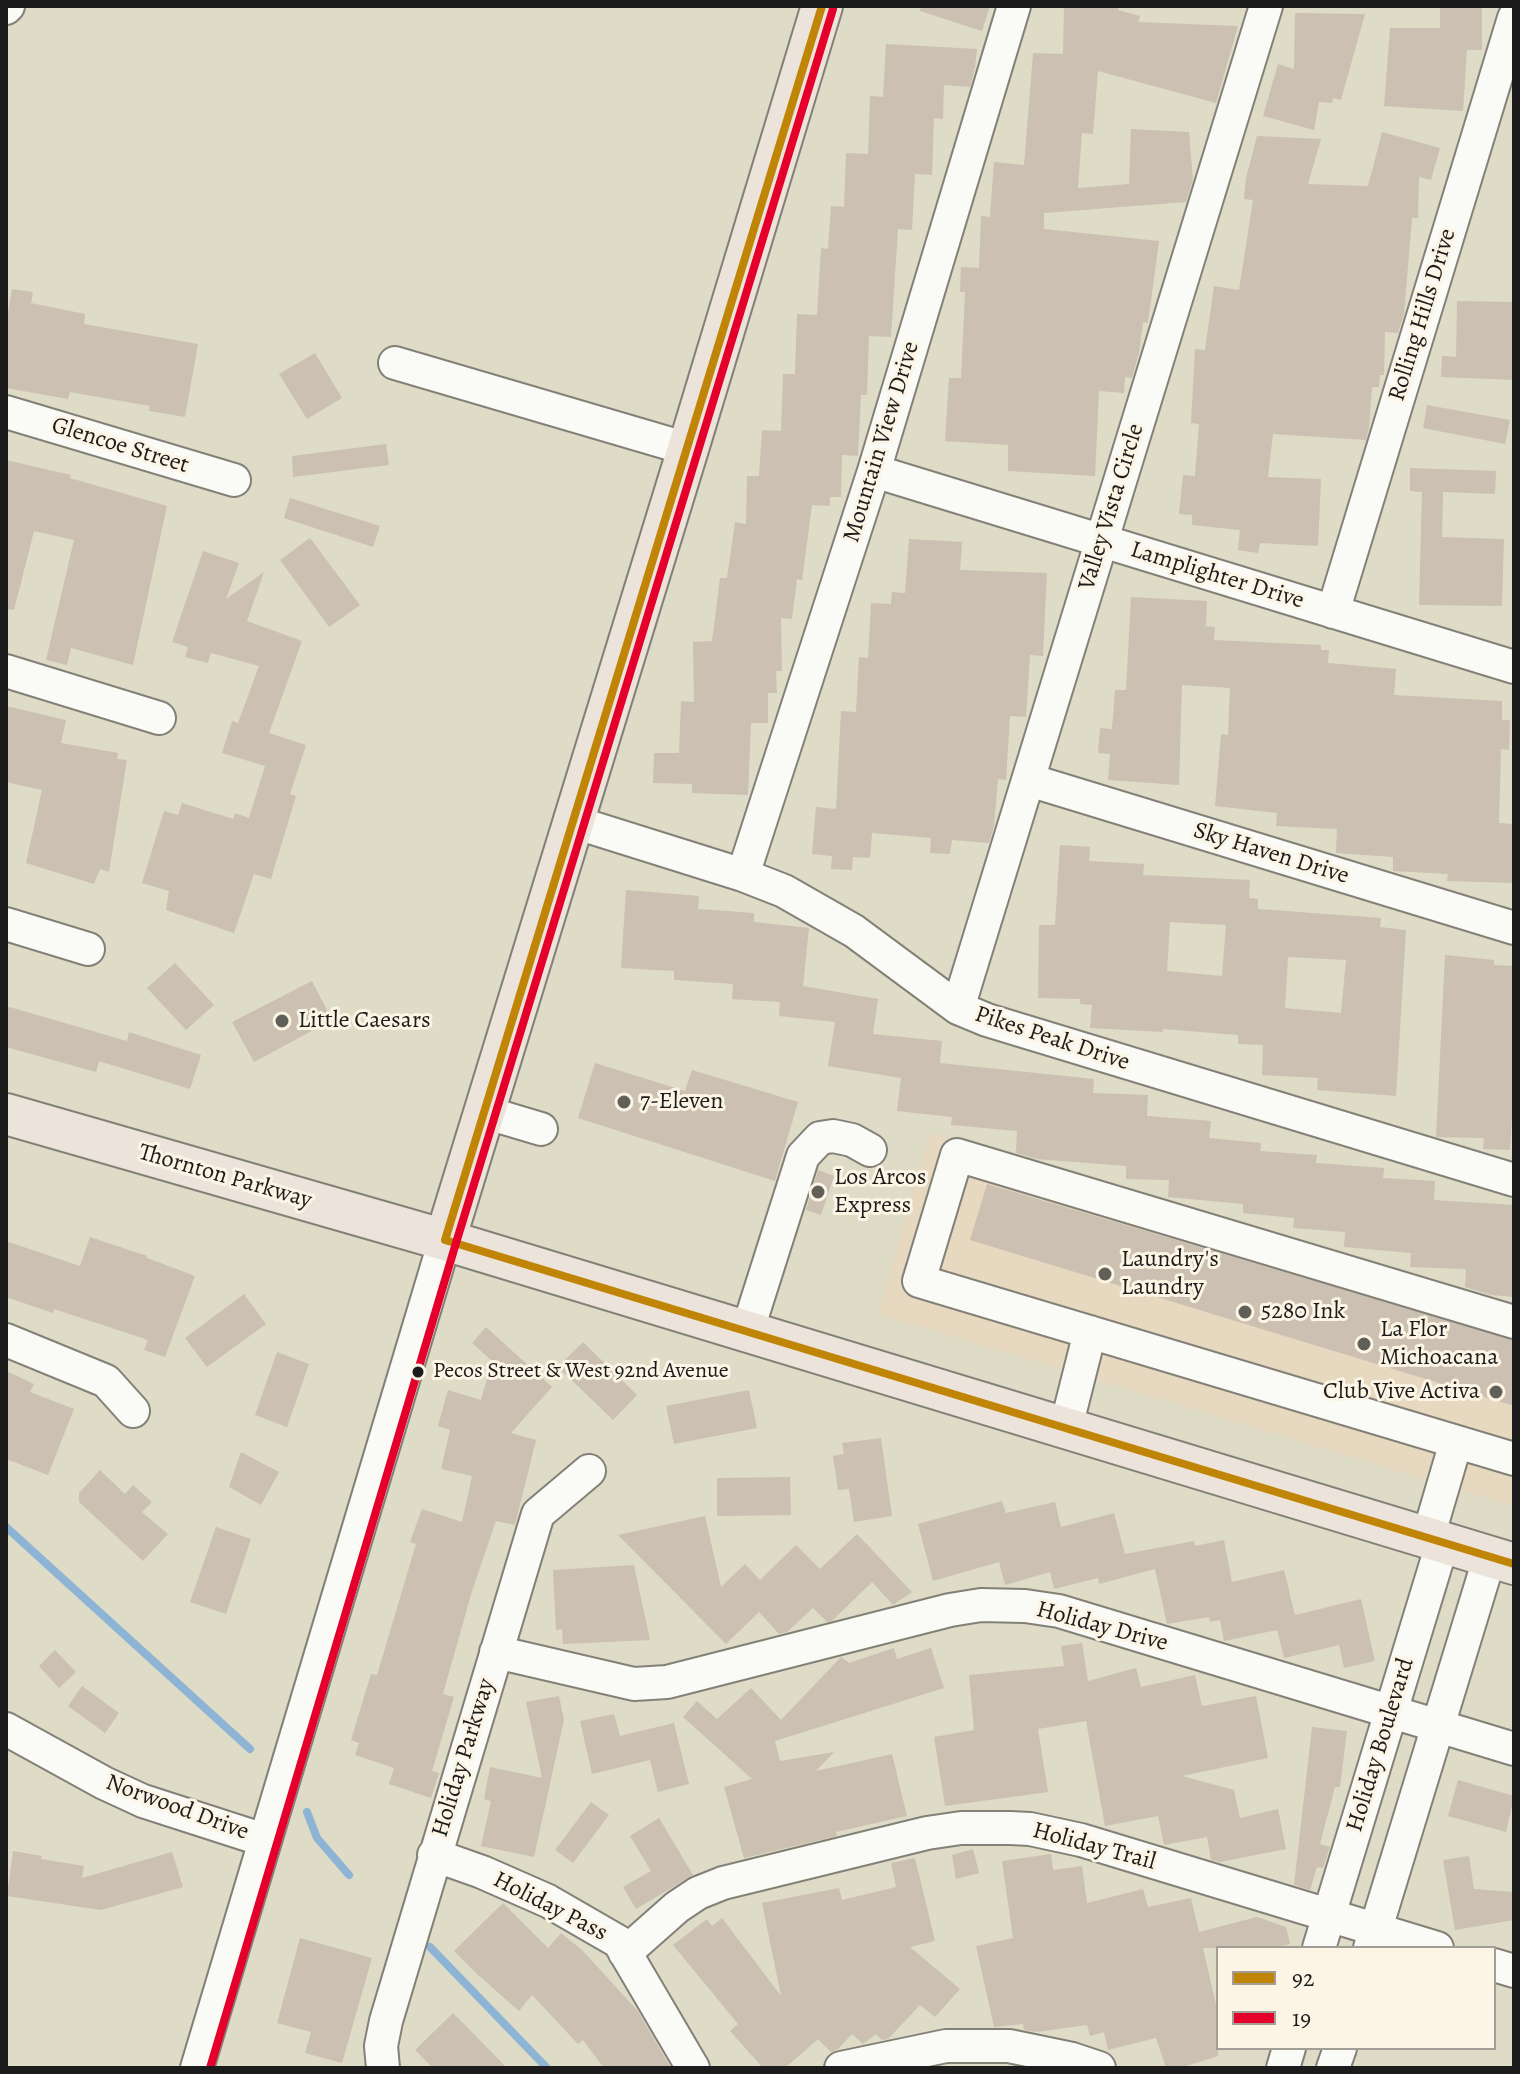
<!DOCTYPE html>
<style>
body{margin:0}
#map{position:relative;width:1520px;height:2074px;overflow:hidden;background:#dedbc7;font-family:Alegreya,serif}
canvas{display:block}
.frame{position:absolute;inset:0;border:8px solid #1c1c1c;pointer-events:none}
.legend{position:absolute;left:1216px;top:1946px;width:280px;height:104px;box-sizing:border-box;background:#fcf5e5;border:2px solid #a29e95;margin:0;padding:10px 14px;list-style:none;font-size:24px;color:#1c1c1c}
.legend li{display:flex;align-items:center;gap:16px;height:40px}
.legend b{width:40px;border:2px solid #a29e95}
</style>
<div id="map">
<canvas width="1520" height="2074"></canvas>
<div class="frame"></div>
<ul class="legend">
<li><b style="height:10px;background:#c08407"></b>92</li>
<li><b style="height:10px;background:#e4002b"></b>19</li>
</ul>
</div>
<script>
const context = document.querySelector('canvas').getContext('2d');
context.lineJoin = 'round';
function fill(path, color) {
  context.fillStyle = color;
  context.fill(path, 'evenodd');
}
function poly(rows) {
  const path = new Path2D();
  for (const r of rows) {
    path.moveTo(r[0], r[1]);
    for (let i = 2; i < r.length; i += 2) path.lineTo(r[i], r[i + 1]);
  }
  return path;
}
function stroke(path, color, width, dash) {
  context.strokeStyle = color;
  context.lineWidth = width;
  context.lineCap = dash ? 'butt' : 'round';
  context.setLineDash(dash || []);
  context.stroke(path);
}
function label(font, color, halo, rows, align = 'center') {
  context.font = font + ' Alegreya,serif';
  context.lineWidth = 6;
  context.setLineDash([]);
  context.textBaseline = 'middle';
  context.strokeStyle = halo;
  context.fillStyle = color;
  for (const [text, x, y, turn = 0] of rows) {
    context.save();
    context.translate(x, y);
    context.rotate((+turn || 0) * Math.PI / 180);
    context.textAlign = isNaN(turn) ? turn : align;
    if (halo) context.strokeText(text, 0, 0);
    context.fillText(text, 0, 0);
    context.restore();
  }
}
const built = poly([
 [930,1133,1514,1314,1514,1506,878,1314]
]);
const stream = poly([
 [6,1527,250,1749],
 [307,1812,317,1838,349,1875],
 [430,1947,547,2068]
]);
const building = poly([
 [921,6,990,6,982,31,920,11],
 [1064,6,1119,6,1118,10,1140,16,1138,22,1238,26,1216,103,1098,71,1093,134,1082,133,1078,188,1129,184,1131,129,1189,132,1193,180,1186,202,1044,213,1044,229,1159,241,1148,323,1143,322,1139,353,1132,378,1125,377,1124,393,1099,391,1095,476,1008,471,1008,445,945,441,949,378,961,378,965,292,960,292,961,267,979,268,981,216,990,217,994,162,1024,165,1033,53,1063,54],
 [1440,6,1482,6,1482,50,1467,50,1463,111,1384,106,1390,28,1440,28],
 [1295,13,1365,14,1341,100,1333,98,1332,103,1319,102,1314,130,1263,116,1278,64,1294,69],
 [886,44,977,49,975,68,970,87,944,85,943,119,934,118,932,175,915,174,912,230,898,229,891,337,869,336,867,395,861,395,858,456,842,455,841,497,830,497,830,506,812,505,802,580,797,579,792,619,781,618,782,671,776,671,777,693,768,693,768,723,751,723,748,795,692,793,692,784,653,783,654,753,679,753,681,701,694,702,693,642,712,641,720,578,727,578,735,522,746,524,747,476,759,476,762,430,781,431,783,374,795,374,797,314,817,315,821,248,828,249,831,206,844,207,846,153,868,154,870,96,883,97],
 [1382,132,1440,148,1431,180,1419,177,1418,218,1412,218,1404,314,1398,333,1385,332,1384,375,1380,375,1379,387,1372,387,1369,428,1366,440,1273,434,1268,477,1321,479,1318,546,1260,543,1258,553,1238,550,1240,530,1192,525,1192,515,1179,514,1183,475,1195,476,1199,424,1191,423,1195,349,1205,350,1214,286,1239,290,1253,200,1244,199,1246,178,1257,136,1321,139,1308,184,1368,186],
 [12,289,33,292,31,303,85,314,84,324,198,344,185,417,149,411,150,406,70,392,68,399,6,388,6,324],
 [1457,301,1514,302,1514,380,1441,377,1442,356,1456,357],
 [315,353,342,398,307,419,279,374],
 [1427,405,1510,420,1505,444,1423,428],
 [386,444,389,465,293,477,292,456],
 [6,460,71,475,70,478,167,506,133,665,71,648,67,665,46,660,74,540,34,531,14,610,6,609],
 [1410,468,1496,471,1495,494,1443,492,1442,537,1504,539,1502,606,1419,605,1422,492,1410,491],
 [290,498,380,526,373,547,284,518],
 [310,538,360,605,329,627,280,560],
 [909,539,962,542,960,570,1047,573,1043,656,1030,655,1026,717,1010,716,1006,780,998,779,994,826,989,843,952,840,950,854,930,853,931,838,872,833,870,858,853,857,852,870,831,869,832,856,812,854,816,807,836,809,841,711,856,712,859,657,868,658,871,603,891,604,892,592,905,593],
 [203,551,239,563,226,599,264,572,247,621,302,641,269,733,306,745,290,794,296,796,271,879,254,874,234,933,166,910,169,891,142,883,164,811,178,815,182,803,233,819,235,813,249,818,265,766,222,753,232,721,238,723,259,666,211,653,208,663,185,657,188,647,172,642],
 [1131,597,1207,601,1206,626,1215,627,1214,640,1321,645,1321,650,1329,650,1328,663,1396,669,1394,695,1502,701,1502,720,1510,720,1509,750,1501,749,1499,823,1514,824,1514,883,1447,881,1448,874,1393,871,1393,857,1336,853,1337,829,1276,826,1277,813,1215,806,1221,734,1228,735,1230,688,1182,685,1179,785,1108,780,1110,754,1098,753,1100,728,1112,729,1115,690,1126,690],
 [6,706,66,720,61,743,118,753,117,759,127,760,109,872,100,869,94,884,26,863,42,790,6,782],
 [1060,845,1090,847,1089,861,1144,864,1143,875,1250,880,1249,898,1258,899,1258,909,1381,918,1380,927,1406,930,1396,1096,1317,1090,1318,1078,1262,1075,1263,1045,1238,1044,1238,1035,1163,1029,1163,1032,1090,1028,1092,1005,1080,1004,1080,999,1038,998,1039,925,1055,925],
 [1170,922,1226,925,1222,976,1167,971],
 [1288,957,1346,960,1341,1013,1285,1008],
 [626,890,699,896,698,909,754,913,754,922,809,928,803,986,878,999,873,1034,942,1041,940,1063,1094,1079,1093,1093,1148,1095,1147,1116,1211,1121,1209,1138,1261,1143,1260,1151,1317,1155,1316,1163,1384,1168,1383,1178,1435,1181,1434,1200,1514,1205,1514,1297,1491,1295,1465,1287,1466,1269,1410,1267,1411,1253,1344,1247,1345,1232,1293,1228,1294,1218,1243,1213,1243,1204,1168,1197,1169,1180,1126,1179,1126,1166,1037,1159,1016,1153,1017,1131,951,1125,952,1117,897,1111,901,1078,828,1066,835,1022,779,1016,780,1002,732,999,733,984,674,980,674,971,621,968],
 [1445,955,1494,960,1494,965,1514,966,1514,1080,1510,1150,1483,1149,1484,1138,1436,1137],
 [175,963,214,1005,186,1030,147,988],
 [312,981,332,1020,254,1062,232,1022],
 [6,1006,127,1041,129,1032,201,1055,190,1089,99,1061,96,1072,6,1047],
 [595,1063,685,1091,692,1070,798,1102,775,1181,578,1118],
 [818,1170,834,1176,821,1215,806,1210],
 [987,1184,1514,1340,1514,1406,970,1240],
 [90,1237,147,1256,147,1258,195,1276,165,1357,144,1350,148,1340,54,1309,53,1313,6,1297,6,1241,80,1266],
 [244,1294,266,1324,207,1367,185,1338],
 [486,1327,552,1387,511,1433,536,1440,515,1525,496,1521,472,1591,443,1694,454,1697,432,1771,439,1773,431,1798,389,1784,394,1768,355,1755,359,1743,351,1740,371,1674,377,1675,416,1544,410,1542,422,1509,462,1522,472,1476,441,1469,450,1430,438,1426,448,1390,481,1400,492,1361,472,1343],
 [583,1342,637,1395,613,1420,558,1367],
 [277,1352,309,1364,287,1427,255,1415],
 [6,1371,34,1384,30,1392,74,1409,48,1475,6,1459],
 [749,1390,757,1428,674,1444,666,1406],
 [881,1438,892,1516,854,1522,849,1489,838,1490,833,1456,844,1454,842,1443],
 [241,1452,279,1472,261,1505,229,1487],
 [100,1470,125,1494,133,1485,152,1502,142,1512,168,1534,143,1561,79,1502,79,1493],
 [790,1477,791,1515,717,1516,717,1478],
 [1002,1501,1006,1513,1055,1502,1061,1527,1114,1513,1125,1554,1194,1541,1195,1546,1224,1540,1232,1582,1284,1570,1295,1615,1361,1599,1375,1661,1344,1668,1339,1645,1284,1658,1277,1630,1224,1641,1220,1620,1210,1622,1209,1617,1167,1624,1155,1569,1099,1584,1098,1578,1054,1589,1050,1572,1005,1585,999,1562,933,1581,918,1524],
 [705,1516,721,1587,745,1564,760,1580,796,1545,820,1569,857,1534,912,1592,893,1605,872,1582,832,1621,827,1622,813,1608,787,1632,779,1634,759,1612,726,1644,618,1535],
 [216,1527,251,1539,226,1614,190,1602],
 [634,1565,650,1640,563,1644,562,1629,556,1630,553,1570],
 [1082,1643,1088,1681,1136,1668,1141,1687,1195,1675,1202,1706,1256,1696,1268,1758,1182,1776,1234,1790,1240,1818,1278,1809,1286,1849,1220,1862,1211,1860,1207,1837,1164,1845,1158,1816,1105,1826,1086,1721,1038,1729,1048,1792,945,1806,934,1737,974,1730,969,1675,1064,1666,1061,1646],
 [894,1648,897,1659,931,1648,944,1688,775,1741,780,1761,834,1752,816,1771,892,1754,907,1816,836,1832,837,1836,744,1858,724,1787,752,1779,683,1717,697,1701,717,1719,751,1688,781,1720,841,1657,849,1663],
 [55,1650,76,1672,59,1688,39,1666],
 [82,1686,119,1713,105,1733,68,1706],
 [559,1696,564,1720,534,1857,481,1846,491,1801,484,1799,490,1767,542,1778,526,1702],
 [614,1714,620,1736,674,1723,689,1784,658,1792,650,1760,592,1774,580,1721],
 [1312,1727,1347,1731,1340,1787,1335,1787,1320,1844,1330,1847,1323,1868,1317,1867,1310,1890,1294,1885],
 [1458,1780,1514,1796,1506,1832,1448,1816],
 [591,1802,609,1815,573,1863,555,1850],
 [659,1818,693,1875,636,1909,623,1887,651,1871,630,1836],
 [973,1849,979,1873,956,1879,952,1855],
 [13,1851,42,1856,41,1859,84,1866,82,1878,172,1852,183,1887,101,1910,7,1896],
 [1051,1854,1053,1870,1082,1866,1087,1903,1143,1889,1148,1907,1191,1898,1199,1932,1257,1917,1286,1927,1290,1944,1273,1948,1203,1948,1218,2013,1218,2056,1180,2068,1166,2068,1156,2038,1108,2050,1104,2032,1090,2036,1087,2025,1037,2032,1024,2030,1023,2024,994,2027,976,1946,1013,1938,1002,1861],
 [1469,1856,1474,1889,1514,1892,1514,1920,1455,1930,1443,1860],
 [915,1858,935,1941,910,1947,960,1989,935,2017,920,2005,888,2039,882,2040,876,2034,863,2044,852,2034,838,2049,831,2052,818,2039,785,2068,763,2068,730,2031,738,2024,673,1945,707,1919,712,1926,722,1918,781,1996,762,1903,839,1888,842,1900,896,1887,891,1863],
 [503,1903,548,1948,561,1933,582,1950,637,2010,671,2068,604,2068,583,2040,578,2044,532,1995,519,2011,477,1974,454,1951],
 [300,1938,372,1958,342,2063,305,2053,311,2032,277,2023],
 [453,2013,464,2024,507,2068,433,2068,415,2050]
]);
const minor = poly([
 [6,8,8,6],
 [395,363,688,449],
 [6,412,234,480],
 [874,471,1514,667],
 [1333,612,1514,18],
 [6,671,159,718],
 [1029,780,1514,928],
 [574,822,743,875,784,891,854,931,958,1008,987,1020,1514,1180],
 [743,875,874,471,1014,6],
 [6,924,88,949],
 [958,1008,1266,6],
 [484,1112,541,1129],
 [1514,1322,957,1155,919,1281,1514,1459],
 [747,1332,803,1156,820,1138,833,1136,852,1140,870,1150],
 [6,1340,106,1381,133,1411],
 [1066,1427,1090,1332],
 [1428,1537,1456,1442],
 [496,1652,634,1684,667,1682,950,1610,981,1605,1025,1606,1059,1611,1514,1749],
 [6,1729,104,1783,143,1801,264,1840],
 [434,1855,482,1872,548,1901,619,1942,693,2068],
 [1319,1948,1443,1541],
 [1370,1948,1490,1556],
 [625,1953,677,1907,698,1893,723,1883,927,1833,961,1828,1010,1828,1030,1829,1081,1840,1437,1948],
 [1494,1965,1514,1971],
 [197,2068,445,1240],
 [383,2068,381,2046,386,2021,538,1514,589,1471],
 [841,2068,946,2046,1009,2046,1072,2059,1099,2068],
 [1283,2068,1289,2048],
 [1333,2068,1340,2048]
]);
const major = poly([
 [6,1114,445,1240,1514,1564],
 [445,1240,688,449,822,6]
]);
const bus1 = poly([
 [445,1240,822,6],
 [445,1240,1514,1564]
]);
const bus2 = poly([
 [210,2068,456,1243,833,9]
]);
const markers = [
 [282,1021,8,"#605f58"],
 [624,1102,8,"#605f58"],
 [818,1192,8,"#605f58"],
 [1105,1274,8,"#605f58"],
 [1245,1312,8,"#605f58"],
 [1364,1344,8,"#605f58"],
 [418,1372,7,"#1c1c1c"],
 [1496,1392,8,"#605f58"]
];
const busNames = [
 ["Pecos Street & West 92nd Avenue",433,1372]
];
const streetNames = [
 ["Rolling Hills Drive",1423,315,-73],
 ["Mountain View Drive",882,442,-73],
 ["Glencoe Street",120,446,17],
 ["Valley Vista Circle",1112,507,-73],
 ["Lamplighter Drive",1217,576,17],
 ["Sky Haven Drive",1271,854,17],
 ["Pikes Peak Drive",1052,1039,18],
 ["Thornton Parkway",225,1177,16],
 ["Holiday Drive",1102,1627,15],
 ["Holiday Boulevard",1381,1745,-73],
 ["Holiday Parkway",464,1758,-73],
 ["Norwood Drive",177,1808,20],
 ["Holiday Trail",1094,1847,15],
 ["Holiday Pass",550,1907,27]
];
const poiNames = [
 ["Little Caesars",298,1021],
 ["7-Eleven",640,1102],
 ["Los Arcos",834,1178],
 ["Express",834,1206],
 ["Laundry's",1121,1260],
 ["Laundry",1121,1288],
 ["5280 Ink",1261,1312],
 ["La Flor",1380,1330],
 ["Michoacana",1380,1358],
 ["Club Vive Activa",1480,1392,"right"]
];
fill(built, '#e7d8c0');
stroke(stream, '#8eb4d5', 8);
fill(building, '#cbc0b1');
stroke(minor, '#838177', 36);
stroke(major, '#838177', 44);
stroke(minor, '#fafaf7', 32);
stroke(major, '#ece4db', 40);
stroke(bus1, '#c08407', 8);
stroke(bus2, '#e4002b', 8);
for (const [x, y, r, color] of markers) {
  const dot = new Path2D();
  dot.arc(x, y, r, 0, 2 * Math.PI);
  context.fillStyle = color;
  context.fill(dot);
  stroke(dot, '#fcf5e5', 3);
}
label('22px', '#1c1c1c', '#fcf5e5', busNames, 'left');
label('24px', '#1c1c1c', '#fcf5e5', streetNames);
label('24px', '#1c1c1c', '#fcf5e5', poiNames, 'left');
</script>
